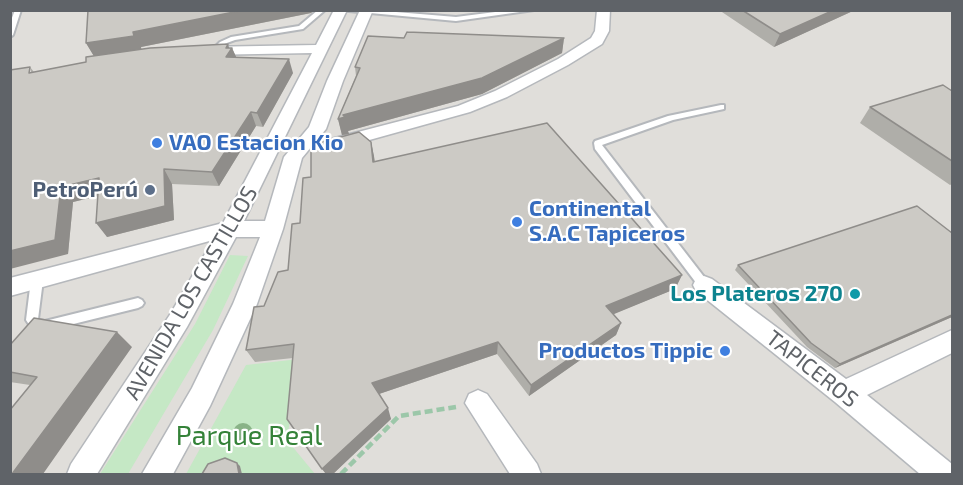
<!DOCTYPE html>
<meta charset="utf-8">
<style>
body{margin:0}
#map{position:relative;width:963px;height:485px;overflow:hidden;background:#f1efe8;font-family:"Exo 2",sans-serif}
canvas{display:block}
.frame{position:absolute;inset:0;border:12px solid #5f6368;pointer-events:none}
</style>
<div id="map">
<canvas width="963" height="485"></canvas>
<div class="frame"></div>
</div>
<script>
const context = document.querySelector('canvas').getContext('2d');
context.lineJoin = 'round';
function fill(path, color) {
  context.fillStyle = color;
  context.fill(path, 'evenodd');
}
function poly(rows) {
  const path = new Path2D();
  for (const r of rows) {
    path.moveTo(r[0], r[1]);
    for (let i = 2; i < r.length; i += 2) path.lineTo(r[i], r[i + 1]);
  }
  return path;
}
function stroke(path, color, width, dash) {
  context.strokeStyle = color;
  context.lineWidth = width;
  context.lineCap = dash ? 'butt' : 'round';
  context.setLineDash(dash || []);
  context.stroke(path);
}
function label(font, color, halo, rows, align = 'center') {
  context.font = font + ' "Exo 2",sans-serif';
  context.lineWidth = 4.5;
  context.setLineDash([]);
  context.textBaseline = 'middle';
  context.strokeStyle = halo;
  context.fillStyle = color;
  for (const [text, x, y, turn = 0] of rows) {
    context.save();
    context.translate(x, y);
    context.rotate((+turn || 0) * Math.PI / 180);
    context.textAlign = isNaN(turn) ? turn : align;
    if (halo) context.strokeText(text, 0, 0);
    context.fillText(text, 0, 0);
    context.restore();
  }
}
const industrial = poly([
 [10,11,952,11,952,474,11,474]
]);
const green = poly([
 [230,255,248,256,213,330,128,474,100,474,195,324],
 [299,359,287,440,315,474,186,474,246,365]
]);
const path = poly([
 [341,474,399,416,456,407]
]);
const service = poly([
 [15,10,21,10,13,35,10,37,10,23,15,10],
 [318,10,324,11,303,29,235,40,224,44,219,52,212,50,220,42,231,37,299,26,318,10],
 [338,10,372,10,456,17,511,10,534,10,456,21,338,10],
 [721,105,724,105,724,109,673,120,602,145,708,282,710,285,708,288,704,290,700,288,595,149,594,143,595,141,668,116,721,105],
 [37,276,41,277,43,280,38,319,39,320,45,321,138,298,142,300,144,303,142,306,138,308,45,331,36,330,32,329,26,320,31,280,33,277,37,276]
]);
const minor = poly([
 [334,10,347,10,244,221,265,221,284,157,309,127,327,81,360,10,373,10,343,81,326,129,302,158,283,229,257,304,210,406,173,474,142,474,192,388,233,304,260,237,236,237,187,327,97,474,67,474,71,464,171,313,213,240,10,296,10,278,223,223,312,53,204,55,197,51,204,47,316,45,334,10],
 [597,10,610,10,609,31,602,44,568,65,507,97,470,112,337,149,331,147,328,143,331,139,458,106,495,91,558,59,591,38,595,31,597,10],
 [704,276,712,279,846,379,952,330,952,353,867,395,952,464,952,474,920,474,835,402,696,291,693,285,696,279,704,276],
 [478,390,487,394,537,464,541,474,510,474,465,403,469,394,478,390]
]);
const trees = [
 [243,433]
];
const wall = poly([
 [88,10,314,10,311,13,141,47,141,49,232,48,236,57,293,73,263,127,256,126,219,186,172,184,174,220,107,237,98,196,73,202,68,254,30,67,34,72,86,62,94,56,86,43],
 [719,10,855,10,774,47],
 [404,38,564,38,562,53,482,94,348,131,349,134,342,135,338,119,356,76,355,67],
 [952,91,952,184,950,185,860,123,870,107],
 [371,142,375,162,682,275,675,289,613,314,621,323,616,335,529,396,497,354,379,394,391,419,333,474,326,474,287,419,293,358,255,362,246,350,264,306,288,270,311,177],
 [952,233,952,317,835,368,807,347,735,270,738,265],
 [10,345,132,347,30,385,10,382]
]);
const shadedWall = poly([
 [244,10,314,10,311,13,141,47,142,51,95,58,86,43,133,32],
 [834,10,855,10,774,47,780,34],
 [564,38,562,53,482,94,348,131,349,134,342,135,338,119,343,115],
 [228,44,230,51,232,48,238,61,226,57,226,48],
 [289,59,293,73,263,127,257,113],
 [251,112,256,126,219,186,212,172],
 [371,142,374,156,376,176,373,162],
 [164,169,172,184,174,220,107,237,96,223],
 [99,178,110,193,73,202,68,254,10,269,10,251,61,187],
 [682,275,675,289,602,319,606,306],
 [952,315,952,317,835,368,840,364],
 [621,323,616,335,529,396,531,385],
 [117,332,132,347,43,474,12,474],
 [498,342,497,354,376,395,372,383],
 [388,408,391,419,333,474,326,474,322,469],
 [237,463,240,466,242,474,239,474]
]);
const building = poly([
 [88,10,244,10,133,32,134,36,86,43,88,10],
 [742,10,834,10,780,34,742,10],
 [407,32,564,38,482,78,343,115,345,117,338,119,360,68,355,67,368,36,404,38,407,32],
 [228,44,226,48,232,48,226,57,289,59,257,113,251,112,212,172,164,169,165,206,96,223,99,178,61,187,55,240,10,251,10,70,30,67,29,73,86,62,86,57,150,48,228,44],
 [943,85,952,91,952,161,870,107,943,85],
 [547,123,682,275,606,306,621,323,531,385,498,342,372,383,388,408,322,469,287,419,294,344,246,350,254,307,264,306,278,272,288,270,292,224,300,223,303,178,311,177,311,145,359,132,371,142,373,162,547,123],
 [917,206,952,233,952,315,840,364,811,343,738,265,917,206],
 [34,318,117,332,12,474,10,474,10,410,37,377,10,372,10,345,34,318],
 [225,458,237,463,239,474,202,474,208,464,225,458]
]);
const markers = [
 [157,143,6,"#3f7fe0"],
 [150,190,6,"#5c6f8a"],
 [517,222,6,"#3f7fe0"],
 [855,294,6,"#0f9aa8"],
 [725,351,6,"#3f7fe0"]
];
const shopNames = [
 ["VAO Estacion Kio",169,143],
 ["Continental",529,209],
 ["S.A.C Tapiceros",529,234],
 ["Productos Tippic",713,351,"right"]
];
const serviceNames = [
 ["PetroPerú",138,190]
];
const streetNames = [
 ["AVENIDA LOS CASTILLOS",191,293,-60],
 ["TAPICEROS",812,369,38]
];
const cultureNames = [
 ["Los Plateros 270",843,294]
];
const nearParknames = [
 ["Parque Real",249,436]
];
fill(industrial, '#e0deda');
fill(green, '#c5e8c5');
stroke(service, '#b5b8bc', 4);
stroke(minor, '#b5b8bc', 3);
stroke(path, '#9cc7a9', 4.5, [8, 4]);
fill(service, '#fff');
fill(minor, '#fff');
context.fillStyle = '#89b387';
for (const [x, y] of trees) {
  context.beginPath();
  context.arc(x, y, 10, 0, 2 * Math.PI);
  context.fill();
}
fill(wall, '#afaea9');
fill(shadedWall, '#8f8d8a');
fill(building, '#cccac5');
stroke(building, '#8f8d8a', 1.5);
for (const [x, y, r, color] of markers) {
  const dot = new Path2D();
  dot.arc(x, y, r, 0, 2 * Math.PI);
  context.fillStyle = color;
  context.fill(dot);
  stroke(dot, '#fff', 2);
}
label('bold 22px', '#366cbe', '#fff', shopNames, 'left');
label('bold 22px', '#4e5e75', '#fff', serviceNames, 'right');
label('22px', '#5f6368', '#fff', streetNames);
label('bold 22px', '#0d838f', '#fff', cultureNames, 'right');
label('27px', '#348238', '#fff', nearParknames);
</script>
